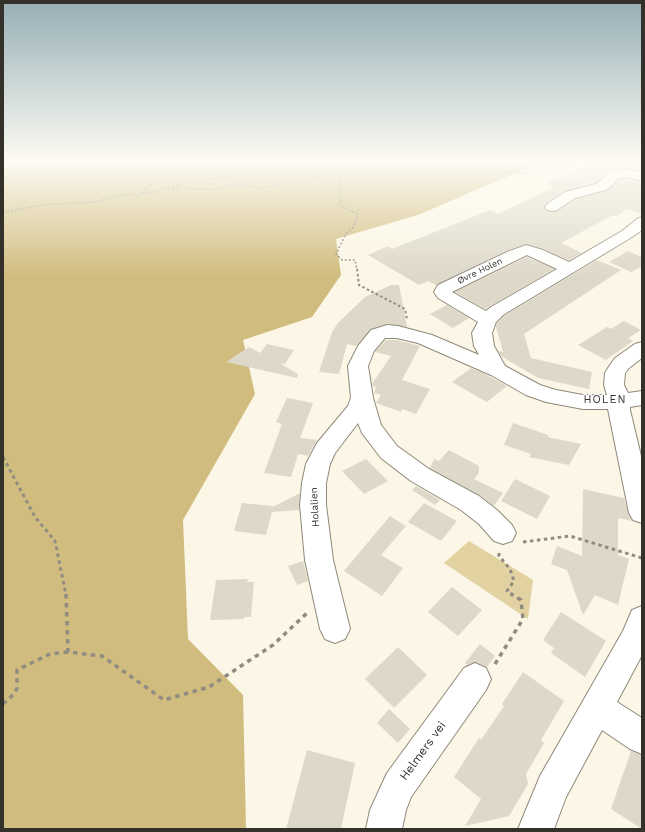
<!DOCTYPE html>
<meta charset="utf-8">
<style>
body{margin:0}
#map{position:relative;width:645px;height:832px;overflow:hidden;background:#fbf6e5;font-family:"Work Sans",sans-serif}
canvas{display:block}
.frame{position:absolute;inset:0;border:4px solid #34312b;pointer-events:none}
</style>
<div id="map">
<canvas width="645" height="832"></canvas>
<div class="frame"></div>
</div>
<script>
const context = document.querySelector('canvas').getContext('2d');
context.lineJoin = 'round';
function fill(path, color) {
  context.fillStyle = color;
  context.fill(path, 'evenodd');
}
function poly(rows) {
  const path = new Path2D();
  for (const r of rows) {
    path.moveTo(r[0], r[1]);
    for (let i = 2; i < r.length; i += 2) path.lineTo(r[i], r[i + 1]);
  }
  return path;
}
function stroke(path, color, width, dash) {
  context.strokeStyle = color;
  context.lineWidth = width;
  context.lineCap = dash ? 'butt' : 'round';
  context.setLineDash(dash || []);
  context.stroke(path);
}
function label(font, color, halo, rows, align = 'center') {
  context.font = font + ' "Work Sans",sans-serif';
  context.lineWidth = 3;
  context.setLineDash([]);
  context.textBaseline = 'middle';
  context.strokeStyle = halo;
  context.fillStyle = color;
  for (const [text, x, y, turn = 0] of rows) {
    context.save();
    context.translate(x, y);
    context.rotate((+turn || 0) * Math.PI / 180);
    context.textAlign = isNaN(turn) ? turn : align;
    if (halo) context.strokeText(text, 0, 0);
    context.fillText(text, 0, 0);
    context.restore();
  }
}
const green = poly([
 [469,541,533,580,528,619,444,563]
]);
const forest = poly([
 [3,161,529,161,532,166,418,215,336,239,341,275,312,317,243,340,255,394,183,520,188,639,243,695,246,829,3,829]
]);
const building = poly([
 [604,161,642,161,642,171,628,168,608,170,603,177,595,183,564,191,546,203,544,206,546,211,552,212,557,211,576,199,606,191,616,184,619,179,627,179,642,182,642,214,626,209,618,216,613,215,561,243,582,253,569,260,544,249,525,244,506,251,436,285,428,281,419,285,368,255,388,246,392,249,490,210,498,214,554,187,545,183],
 [628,251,642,257,642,266,631,272,609,262],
 [527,257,554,269,485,309,455,292],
 [597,260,621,270,524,334,531,358,592,372,589,389,538,378,501,356,498,351,503,352,496,327,497,323,504,316],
 [391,285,399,285,407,327,387,324,371,329,356,346,347,344,339,374,319,372,332,332,338,323,365,297],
 [447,305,469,318,453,328,430,314],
 [624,321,641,330,628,338,633,341,606,360,578,345,607,327,611,329],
 [386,340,397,340,420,346,402,380,430,389,416,414,402,409,401,412,376,403,381,395,374,393,376,387,373,386,372,384,391,356,375,352],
 [267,344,294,350,285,364,282,363,281,364,298,374,297,378,226,362,249,347,260,353],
 [471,368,485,374,507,386,487,402,452,382],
 [287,398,313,403,300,438,317,440,308,456,298,454,291,477,264,473,282,424,276,422],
 [513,423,548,435,548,437,581,444,569,465,529,457,531,454,504,445],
 [449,450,479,466,479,473,474,479,503,493,494,506,480,495,430,468,434,459,439,461],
 [366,459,388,481,364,494,342,471],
 [515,479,550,496,537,519,501,501],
 [416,486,440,500,435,505,412,490],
 [583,489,624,498,628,513,632,521,618,518,618,555,629,559,618,605,595,595,583,615,567,570,551,564,557,546,582,556],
 [300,493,299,510,272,512,266,535,234,531,242,503,273,506,273,507],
 [424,503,457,521,441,541,408,522],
 [390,516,406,526,381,555,403,568,382,596,344,571],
 [303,561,308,581,297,585,288,566],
 [248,579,247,582,254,582,251,617,244,617,244,619,210,620,216,580],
 [452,587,482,610,458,636,428,612],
 [561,612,606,641,585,677,551,653,554,648,543,640],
 [480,644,495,656,487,667,476,662,467,665,465,663],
 [398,647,427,675,394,708,365,679],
 [523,672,564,701,541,740,544,743,526,774,528,784,509,816,465,826,481,799,454,777,479,738,481,740,504,706,502,704],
 [389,709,410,729,398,743,377,723],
 [307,750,355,763,341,829,286,829],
 [631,751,642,755,642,829,611,809]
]);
const pathFar3 = poly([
 [201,161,227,163,233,167,242,169,265,170,277,170,293,166,333,163],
 [383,161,398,167],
 [333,162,334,167,345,172],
 [350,163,353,161],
 [364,171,369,168,371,163,378,161],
 [352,172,351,174,340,178,339,186,342,190,338,193,341,201,339,205,358,214,353,228,347,232,336,254,342,260,355,260,357,270],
 [395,177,414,171],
 [173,187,198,178,214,179,219,176,230,178,235,174,248,171],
 [143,193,140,192,160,180,168,178,175,172,200,169,199,166,204,164,202,163],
 [3,212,50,204,88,203,129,194,135,195,155,192,165,188,214,189,230,185,244,185,260,188,303,181,339,172,371,171,378,169,402,168,429,173,447,174,493,172,531,173,535,169,543,167,573,165,574,168,582,170,589,168,597,170]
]);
const pathFar2 = poly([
 [357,269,359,285,405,309,407,319]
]);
const pathFar1 = poly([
 [3,457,35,517,55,541,66,595],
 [523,542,570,536,642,558],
 [499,553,499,556,510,569,514,581,507,591,513,595]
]);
const path = poly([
 [66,594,68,652,102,656,164,700,209,687,273,645,307,613],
 [495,664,523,619,521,600,511,594],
 [3,704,15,693,17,688,17,670,50,654,68,652]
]);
const minor = poly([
 [628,169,642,173,642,181,627,177,618,178,615,183,606,190,575,198,557,210,552,211,547,210,545,207,547,204,565,192,596,184,604,178,608,171,628,169],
 [642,217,642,230,632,237,503,315,496,322,492,333,494,346,505,366,540,385,556,390,583,395,607,395,604,385,605,373,608,368,615,358,635,344,642,342,642,358,629,368,625,373,624,385,628,393,642,391,642,405,630,407,630,410,642,460,642,523,633,520,629,513,608,409,583,409,546,402,526,395,491,375,418,343,397,338,385,338,374,351,368,366,373,398,381,425,397,446,429,469,479,496,497,510,512,525,516,533,512,541,503,544,494,541,479,524,461,510,411,481,381,458,362,433,358,423,335,453,330,464,326,483,326,505,333,560,350,629,345,639,335,643,325,639,320,629,305,560,300,505,302,483,306,464,317,443,348,406,351,398,348,366,358,346,371,330,387,325,398,326,432,335,479,355,474,346,472,333,478,322,438,298,434,292,438,285,507,252,526,245,543,250,569,262,622,231,637,219,642,217],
 [527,255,557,269,491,307,486,311,452,292,527,255],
 [642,606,642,655,617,702,642,718,642,754,630,749,602,730,566,797,554,829,518,829,540,776,623,631,632,610,642,606],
 [475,663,486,668,491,679,486,690,411,797,406,810,402,829,366,829,370,810,387,773,464,668,475,663]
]);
const farStreetnames = [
 ["Øvre Holen",480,271,-26]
];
const streetNames = [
 ["Holalien",315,507,-93]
];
const neighbourhoodNames = [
 ["HOLEN",605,400]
];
const nearStreetnames = [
 ["Helmers vei",423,751,-54]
];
fill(green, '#e2d2a1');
fill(forest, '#d0bc7e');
fill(building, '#ddd8c8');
stroke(minor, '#8e897a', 2);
stroke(pathFar3, '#908c81', 1.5, [2, 2]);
stroke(pathFar2, '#908c81', 2, [2.5, 2.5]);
stroke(pathFar1, '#908c81', 3, [3.5, 3.5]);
stroke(path, '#908c81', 3.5, [4.5, 4.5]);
fill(minor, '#fff');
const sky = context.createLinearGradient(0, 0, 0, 278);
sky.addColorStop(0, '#96afb6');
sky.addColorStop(0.58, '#fdfbf3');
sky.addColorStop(1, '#fdfbf300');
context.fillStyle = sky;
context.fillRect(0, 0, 645, 278);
label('9px', '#34312b', '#fff', farStreetnames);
label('10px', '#34312b', '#fff', streetNames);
context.letterSpacing = '1px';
label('11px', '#34312b', '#fff', neighbourhoodNames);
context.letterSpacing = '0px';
label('12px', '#34312b', '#fff', nearStreetnames);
</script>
